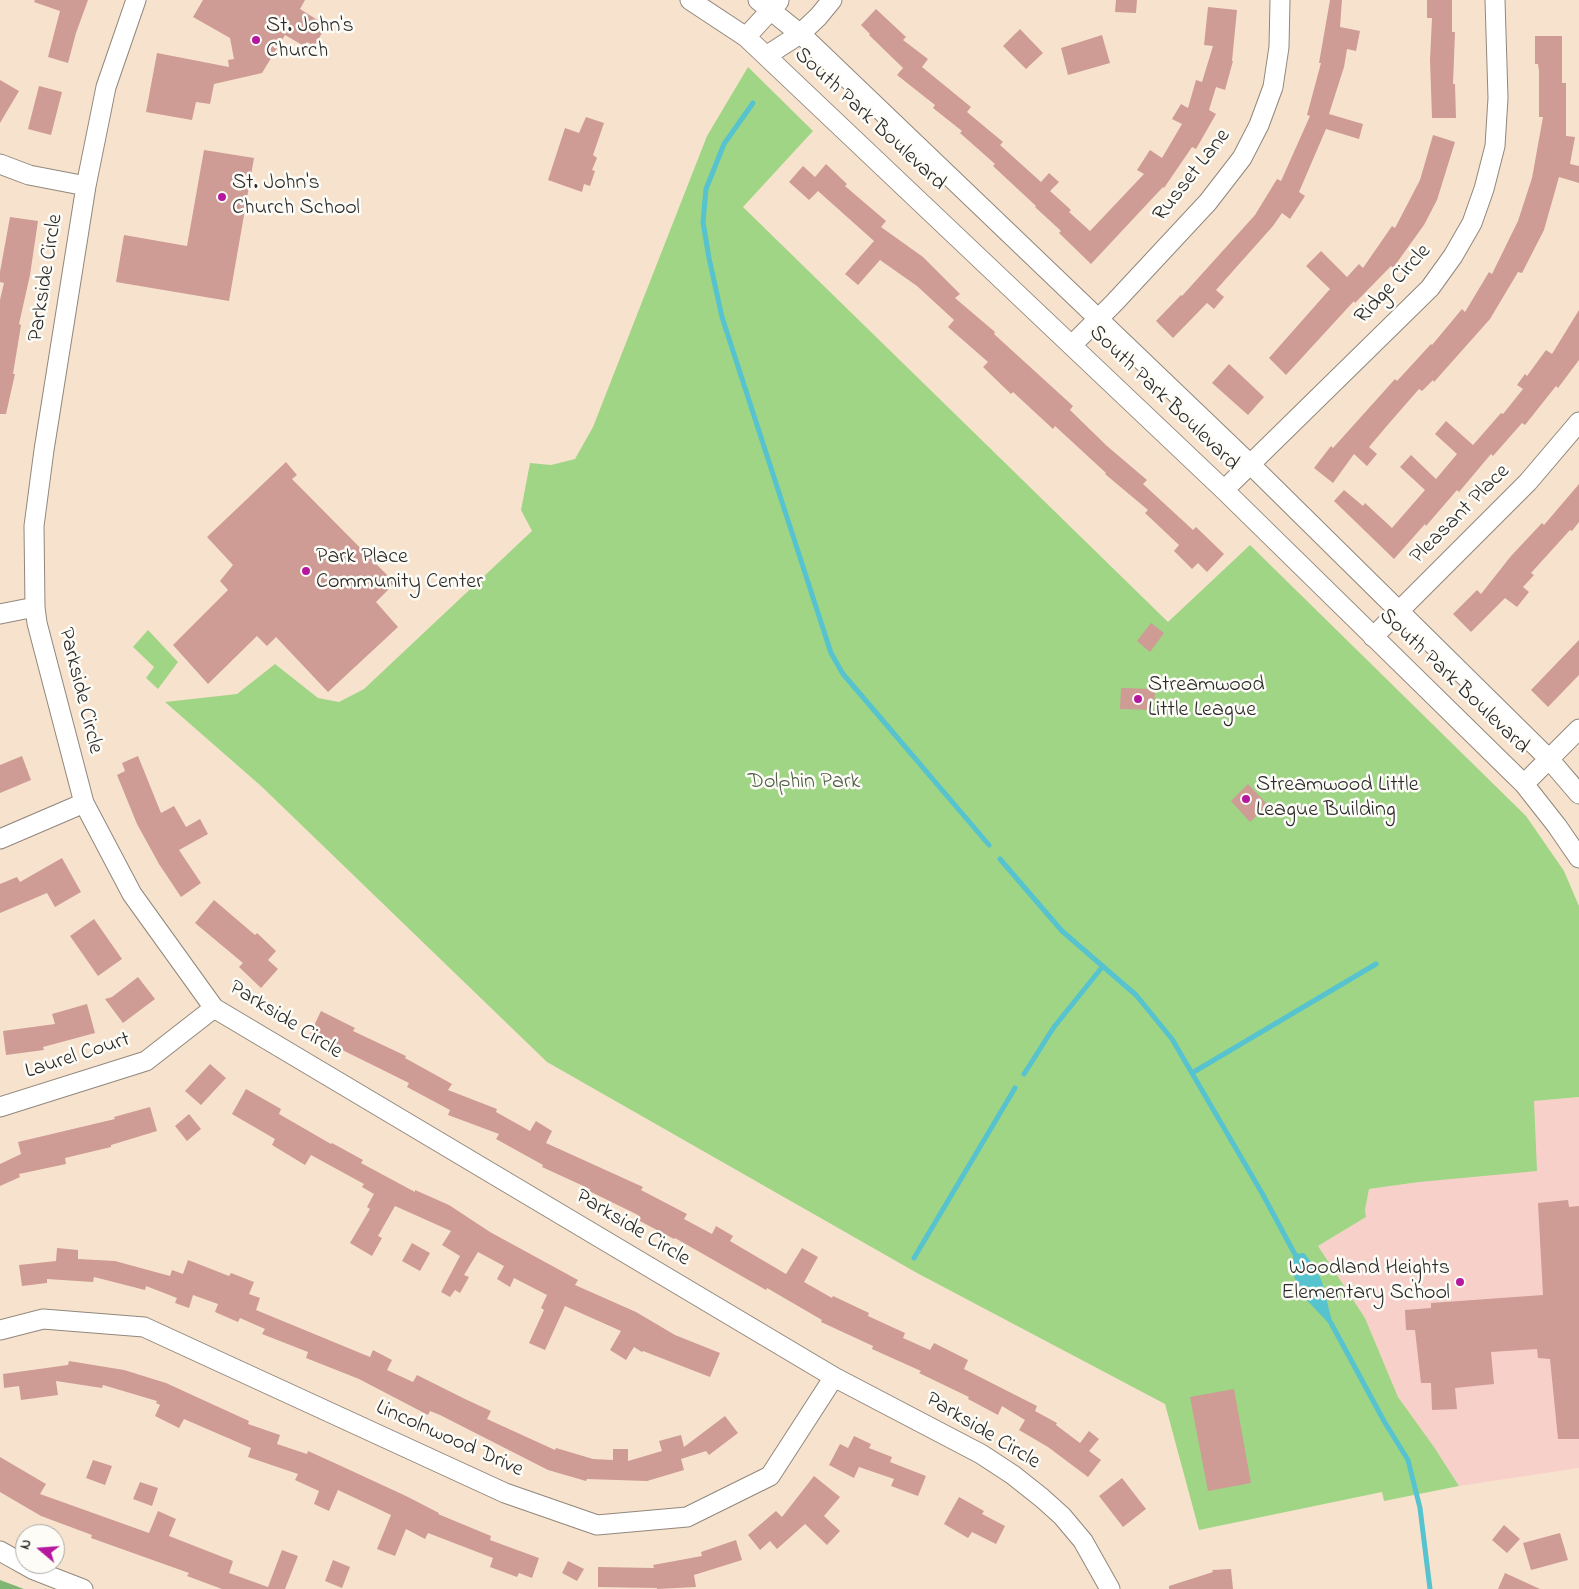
<!DOCTYPE html>
<style>
body{margin:0}
#map{position:relative;width:1579px;height:1589px;overflow:hidden;background:#f7e3cd;font-family:"Indie Flower",sans-serif}
canvas{display:block}
.north{position:absolute;left:15px;top:1524px;width:50px;height:50px;box-sizing:border-box;background:#fdfcf7;border:1px solid #a9a8a5;border-radius:50%;rotate:288deg;font-size:14px;font-weight:700;line-height:20px;text-align:center;color:#2b2b2b}
.north::after{content:'';display:block;margin:auto;width:18px;height:22px;background:#b5179e;clip-path:polygon(50% 0,100% 100%,50% 72%,0 100%)}
</style>
<div id="map">
<canvas width="1579" height="1589"></canvas>
<div class="north">N</div>
</div>
<script>
const context = document.querySelector('canvas').getContext('2d');
context.lineJoin = 'round';
function fill(path, color) {
  context.fillStyle = color;
  context.fill(path, 'evenodd');
}
function poly(rows) {
  const path = new Path2D();
  for (const r of rows) {
    path.moveTo(r[0], r[1]);
    for (let i = 2; i < r.length; i += 2) path.lineTo(r[i], r[i + 1]);
  }
  return path;
}
function stroke(path, color, width, dash) {
  context.strokeStyle = color;
  context.lineWidth = width;
  context.lineCap = dash ? 'butt' : 'round';
  context.setLineDash(dash || []);
  context.stroke(path);
}
function label(font, color, halo, rows, align = 'center') {
  context.font = font + ' "Indie Flower",sans-serif';
  context.lineWidth = 5;
  context.setLineDash([]);
  context.textBaseline = 'middle';
  context.strokeStyle = halo;
  context.fillStyle = color;
  for (const [text, x, y, turn = 0] of rows) {
    context.save();
    context.translate(x, y);
    context.rotate((+turn || 0) * Math.PI / 180);
    context.textAlign = isNaN(turn) ? turn : align;
    if (halo) context.strokeText(text, 0, 0);
    context.fillText(text, 0, 0);
    context.restore();
  }
}
const built = poly([
 [1579,1097,1579,1468,1459,1486,1434,1447,1398,1397,1365,1318,1318,1246,1366,1217,1365,1210,1369,1189,1419,1182,1534,1101]
]);
const green = poly([
 [748,67,813,131,743,207,1168,622,1250,545,1526,816,1564,871,1579,906,1579,1097,1534,1101,1537,1171,1419,1182,1369,1189,1365,1210,1366,1217,1318,1246,1365,1318,1398,1397,1434,1447,1459,1486,1384,1501,1382,1492,1199,1530,1165,1404,917,1273,547,1062,261,786,165,702,237,694,275,664,318,698,339,702,364,689,532,531,521,510,530,463,551,465,575,459,593,427,707,136],
 [148,630,178,662,158,689,146,678,154,667,133,647]
]);
const forest = poly([
 [0,1580,24,1589,0,1589]
]);
const water = poly([
 [1304,1253,1315,1267,1322,1282,1334,1329,1303,1296,1296,1282,1291,1266,1294,1254]
]);
const stream = poly([
 [753,103,724,144,706,189,703,222,709,258,722,317,831,653,843,674,867,702,989,845],
 [1000,859,1062,931,1136,995,1172,1039,1262,1193,1298,1260],
 [1192,1073,1376,964],
 [1024,1074,1054,1027,1103,966],
 [914,1258,1015,1088],
 [1331,1323,1384,1421,1408,1460,1420,1508,1430,1589]
]);
const building = poly([
 [35,0,88,0,76,33,68,63,48,57,60,11,34,2],
 [203,0,305,0,300,9,319,21,317,27,324,30,314,46,307,42,304,46,285,35,262,73,214,84,210,104,196,102,192,120,146,112,157,53,229,67,228,60,234,59,230,38,193,17],
 [1116,0,1137,0,1136,13,1115,12],
 [1330,0,1342,0,1340,27,1360,31,1356,51,1347,49,1344,67,1329,114,1363,124,1359,139,1326,129,1299,192,1305,196,1290,219,1282,213,1273,226,1216,290,1224,297,1214,309,1207,303,1173,338,1156,321,1181,295,1182,296,1255,215,1277,179,1281,181,1310,116,1307,115,1321,63,1319,63],
 [1427,0,1452,0,1452,32,1455,32,1453,84,1455,84,1456,118,1432,118,1430,60,1432,18,1427,18],
 [1208,7,1237,10,1232,61,1233,61,1225,90,1216,87,1209,110,1216,114,1196,149,1192,147,1164,188,1163,187,1091,264,1059,233,1061,231,1035,207,1036,206,993,166,995,164,960,133,962,131,933,108,935,105,897,75,903,68,869,35,870,34,861,25,876,9,906,37,903,40,928,59,922,67,971,107,967,112,1003,142,1000,145,1041,182,1049,173,1059,182,1050,191,1071,210,1069,212,1090,231,1144,174,1137,170,1150,150,1162,158,1182,124,1172,119,1181,104,1188,108,1196,80,1202,82,1213,46,1204,45],
 [1020,29,1043,53,1026,69,1003,46],
 [1102,35,1110,63,1068,75,1061,48],
 [1535,36,1562,36,1562,83,1566,83,1566,136,1575,137,1570,164,1579,166,1579,183,1559,177,1544,230,1522,273,1518,272,1490,319,1434,382,1433,380,1422,391,1419,389,1385,428,1369,447,1377,454,1367,466,1354,454,1333,483,1314,468,1331,446,1333,448,1395,379,1397,381,1431,344,1432,345,1462,309,1465,312,1489,272,1492,274,1518,221,1532,178,1543,117,1539,117,1539,71,1538,64,1535,64],
 [0,80,19,91,0,123],
 [39,86,62,92,51,135,28,129],
 [586,117,604,123,593,155,597,158,592,170,595,171,590,186,584,184,582,192,548,180,565,128,579,133],
 [1433,135,1455,142,1437,200,1424,225,1393,268,1391,266,1355,303,1354,301,1286,375,1269,358,1330,289,1306,266,1321,251,1347,277,1359,264,1363,268,1392,226,1395,228,1420,180],
 [204,150,254,158,229,301,116,282,124,235,187,246],
 [826,164,847,184,845,186,886,221,881,227,923,257,960,294,955,298,995,332,994,334,1073,406,1070,410,1107,446,1147,480,1143,484,1193,530,1196,527,1224,554,1207,572,1198,563,1192,569,1174,551,1179,545,1145,513,1148,510,1105,474,1106,473,1055,426,1053,429,1013,392,1011,394,983,367,988,362,948,327,954,320,917,286,880,260,858,285,845,274,874,241,818,191,809,200,789,182,803,166,815,177],
 [10,217,38,221,30,275,19,324,21,325,13,374,15,374,6,414,0,414,0,300,4,283,0,282,0,272],
 [1579,310,1579,360,1558,388,1556,386,1525,425,1522,423,1493,456,1491,454,1459,492,1457,490,1426,526,1425,524,1394,559,1334,501,1344,490,1363,506,1365,503,1392,528,1425,490,1400,467,1411,455,1436,479,1457,454,1435,434,1446,421,1473,445,1501,413,1503,414,1523,389,1517,385,1525,374,1527,376,1546,350,1552,354],
 [1229,364,1264,397,1248,415,1212,383],
 [286,462,297,475,292,479,395,583,376,602,398,627,328,692,276,637,267,646,257,636,208,684,173,645,228,590,220,581,233,565,207,537],
 [1579,484,1579,522,1572,531,1570,530,1531,573,1534,575,1523,587,1529,592,1517,607,1505,598,1471,632,1453,614,1477,590,1481,594,1511,556,1542,523,1544,525],
 [1151,623,1164,633,1150,652,1137,641],
 [1579,640,1579,675,1548,707,1531,690],
 [1121,688,1155,689,1154,710,1120,709],
 [22,756,31,780,0,793,0,765],
 [138,756,161,813,174,806,186,827,200,819,208,834,179,850,201,883,181,897,159,864,137,824,117,775,125,771,122,763],
 [1248,784,1268,805,1250,822,1231,801],
 [62,858,81,892,55,907,47,893,0,913,0,884,17,877,20,882],
 [214,900,255,935,257,933,276,951,268,960,278,969,261,988,239,967,243,963,195,923],
 [94,919,122,959,98,976,70,936],
 [138,977,155,999,123,1023,105,999,112,997],
 [87,1004,95,1033,43,1047,44,1050,6,1055,3,1031,55,1024,52,1014],
 [321,1011,355,1028,353,1031,406,1056,405,1058,452,1084,448,1090,497,1109,496,1112,530,1131,536,1121,552,1131,546,1143,643,1187,641,1190,687,1214,684,1219,712,1234,716,1226,733,1236,730,1241,786,1274,802,1248,818,1257,804,1282,832,1298,833,1296,869,1313,868,1316,905,1333,903,1338,930,1350,934,1343,968,1360,964,1369,1037,1406,1035,1411,1057,1423,1056,1425,1080,1443,1089,1431,1099,1439,1089,1451,1101,1460,1088,1477,1048,1447,1019,1430,1025,1420,1002,1406,998,1415,968,1399,969,1397,919,1373,921,1371,872,1349,873,1346,821,1322,822,1320,767,1288,766,1290,675,1238,674,1239,636,1219,638,1215,589,1191,590,1189,542,1167,543,1165,496,1139,499,1134,448,1115,450,1110,407,1087,409,1083,310,1034],
 [210,1064,226,1078,201,1105,185,1091],
 [246,1089,281,1109,279,1114,331,1144,332,1143,363,1160,361,1163,415,1192,415,1190,449,1205,490,1232,578,1280,575,1285,636,1312,675,1335,720,1353,710,1377,643,1351,642,1352,634,1347,626,1360,610,1350,621,1331,565,1306,545,1350,529,1343,544,1310,541,1308,547,1295,514,1278,510,1287,497,1279,504,1266,478,1252,464,1275,469,1277,460,1293,455,1290,450,1297,441,1292,460,1256,442,1245,451,1231,395,1206,378,1236,382,1238,372,1256,350,1243,370,1209,367,1207,374,1194,362,1187,364,1184,311,1155,305,1165,272,1145,275,1139,232,1114],
 [150,1107,157,1131,111,1145,111,1147,65,1158,66,1164,19,1174,20,1177,0,1186,0,1164,21,1154,18,1142,115,1119,114,1117],
 [189,1114,201,1129,187,1141,175,1126],
 [1568,1200,1569,1207,1579,1206,1579,1439,1558,1439,1550,1359,1538,1358,1537,1349,1491,1352,1494,1384,1455,1388,1457,1409,1432,1410,1431,1383,1421,1383,1415,1330,1406,1330,1405,1310,1431,1308,1431,1303,1543,1295,1538,1203],
 [412,1243,430,1253,420,1271,402,1261],
 [57,1248,78,1250,78,1259,115,1261,170,1276,172,1270,183,1274,188,1260,229,1276,231,1273,254,1282,249,1294,260,1298,256,1310,370,1357,373,1350,392,1360,387,1370,413,1382,417,1375,465,1399,491,1411,487,1419,555,1450,556,1448,593,1459,613,1460,613,1449,628,1449,628,1461,662,1451,659,1441,681,1435,684,1447,725,1416,738,1433,709,1455,706,1451,681,1459,684,1470,647,1481,587,1479,586,1481,548,1470,440,1415,430,1411,428,1415,359,1379,306,1358,308,1352,262,1334,265,1329,240,1318,238,1322,215,1312,218,1304,193,1295,189,1308,175,1303,177,1298,146,1286,145,1290,94,1277,93,1282,47,1279,47,1283,22,1286,19,1265,56,1261],
 [69,1361,124,1370,166,1383,249,1421,248,1424,280,1435,277,1444,307,1454,308,1451,339,1465,406,1496,439,1513,438,1514,491,1536,490,1540,539,1558,532,1578,519,1573,517,1577,490,1567,493,1558,428,1533,425,1539,406,1529,395,1556,377,1549,391,1515,338,1490,329,1511,314,1504,319,1491,295,1480,298,1474,248,1457,251,1448,184,1419,179,1428,155,1416,160,1405,156,1403,157,1401,103,1385,102,1388,56,1381,58,1395,21,1400,19,1386,4,1388,3,1374,68,1365],
 [1234,1389,1251,1483,1208,1491,1190,1397],
 [854,1436,871,1444,869,1448,892,1457,890,1462,926,1476,918,1496,891,1486,894,1479,859,1467,854,1478,829,1465,840,1444,848,1448],
 [0,1457,46,1484,40,1494,149,1533,158,1511,176,1519,169,1536,233,1561,229,1573,268,1587,282,1550,298,1556,285,1589,222,1589,187,1576,189,1573,91,1538,92,1535,41,1516,0,1492],
 [93,1460,112,1466,105,1485,86,1478],
 [814,1476,840,1497,824,1516,840,1531,827,1545,805,1524,777,1549,770,1541,760,1550,748,1535,776,1511,782,1517],
 [1122,1478,1146,1509,1123,1527,1099,1496],
 [140,1482,158,1488,152,1506,133,1499],
 [959,1497,984,1511,982,1514,1005,1526,996,1544,972,1532,968,1538,944,1524],
 [1504,1525,1520,1539,1507,1553,1492,1540],
 [1560,1533,1568,1560,1531,1570,1523,1543],
 [736,1540,742,1560,694,1575,696,1587,657,1589,657,1588,598,1587,598,1567,654,1568,653,1565,702,1556,701,1552],
 [333,1560,350,1567,342,1588,325,1581],
 [568,1561,584,1569,577,1581,562,1573],
 [1231,1569,1233,1589,1169,1589,1169,1586,1213,1572,1212,1570],
 [1505,1573,1540,1589,1498,1589]
]);
const minor = poly([
 [136,0,106,87,86,186,44,450,34,526,35,607,37,623,84,803,132,894,214,1008,834,1377,981,1454,1013,1475,1042,1498,1062,1516,1083,1541,1110,1589],
 [690,0,746,37,1224,490,1524,784,1557,826,1579,858],
 [758,0,804,37,1250,464,1549,759,1579,794],
 [746,37,779,1],
 [766,56,800,34,818,17,832,0],
 [0,164,29,175,86,186],
 [1072,345,1114,303,1208,202,1242,158,1259,125,1273,87,1279,47,1280,0],
 [1224,490,1430,288,1453,256,1472,223,1484,189,1495,146,1498,98,1495,0],
 [0,614,35,607],
 [1373,637,1528,482,1579,422],
 [1524,784,1579,729],
 [0,839,84,803],
 [0,1107,146,1061,214,1008],
 [0,1330,43,1319,144,1327,505,1493,597,1525,687,1517,770,1476,834,1377],
 [0,1551,34,1570,83,1589]
]);
const markers = [
 [256,40,5,"#b5179e"],
 [222,197,5,"#b5179e"],
 [306,571,5,"#b5179e"],
 [1138,699,5,"#b5179e"],
 [1246,799,5,"#b5179e"],
 [1460,1282,5,"#b5179e"]
];
const poiNames = [
 ["St. John's",266,27],
 ["Church",266,52],
 ["St. John's",232,184],
 ["Church School",232,209],
 ["Park Place",316,558],
 ["Community Center",316,583],
 ["Streamwood",1148,686],
 ["Little League",1148,711],
 ["Streamwood Little",1256,786],
 ["League Building",1256,811],
 ["Woodland Heights",1450,1269,"right"],
 ["Elementary School",1450,1294,"right"]
];
const streetNames = [
 ["South Park Boulevard",869,120,43],
 ["Russet Lane",1193,176,-52],
 ["Parkside Circle",47,278,-81],
 ["Ridge Circle",1394,285,-47],
 ["South Park Boulevard",1163,399,44],
 ["Pleasant Place",1461,515,-45],
 ["South Park Boulevard",1453,682,44],
 ["Parkside Circle",79,691,76],
 ["Parkside Circle",285,1021,32],
 ["Laurel Court",78,1057,-18],
 ["Parkside Circle",632,1229,31],
 ["Parkside Circle",982,1432,31],
 ["Lincolnwood Drive",449,1440,24]
];
const parkNames = [
 ["Dolphin Park",804,783]
];
fill(built, '#f7d0c9');
fill(green, '#a0d586');
fill(forest, '#80b673');
fill(water, '#56c3ce');
stroke(stream, '#56c3ce', 5);
fill(building, '#ce9b95');
stroke(minor, '#91877c', 21);
stroke(minor, '#fff', 19);
for (const [x, y, r, color] of markers) {
  const dot = new Path2D();
  dot.arc(x, y, r, 0, 2 * Math.PI);
  context.fillStyle = color;
  context.fill(dot);
  stroke(dot, '#fdfcf7', 2);
}
label('22px', '#2b2b2b', '#fdfcf7', poiNames, 'left');
label('22px', '#2b2b2b', '#fdfcf7', streetNames);
label('22px', '#4e5e46', '#fdfcf7', parkNames);
</script>
